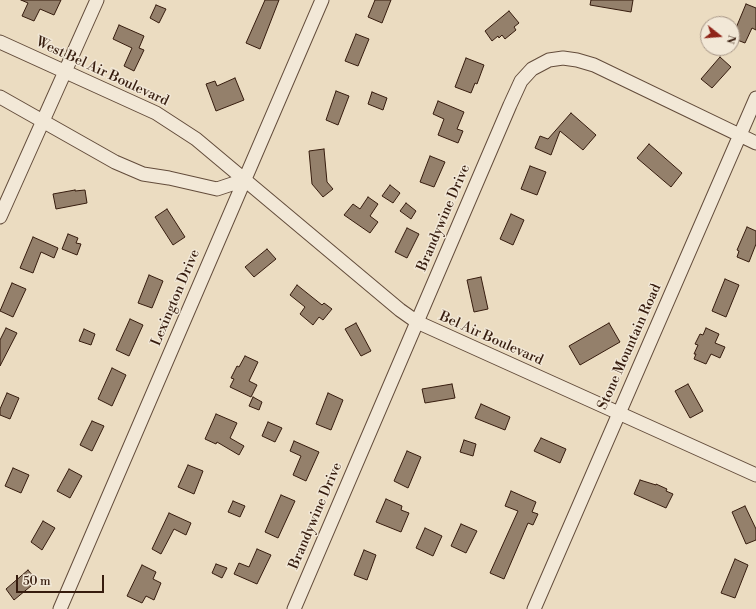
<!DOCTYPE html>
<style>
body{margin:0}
#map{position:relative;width:756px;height:609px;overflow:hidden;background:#ebdcc1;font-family:"Libre Bodoni",serif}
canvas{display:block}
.north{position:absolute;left:700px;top:16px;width:40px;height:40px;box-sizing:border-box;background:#f2e8d7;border:1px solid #a79687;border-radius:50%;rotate:107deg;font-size:11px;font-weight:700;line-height:16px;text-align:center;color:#361c0e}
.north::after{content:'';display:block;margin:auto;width:14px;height:18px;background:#8f2418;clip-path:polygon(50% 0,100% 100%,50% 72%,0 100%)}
.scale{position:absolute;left:16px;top:575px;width:88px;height:18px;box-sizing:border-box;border:2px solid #361c0e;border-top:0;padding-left:5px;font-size:12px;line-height:14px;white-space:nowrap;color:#361c0e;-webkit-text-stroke:3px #f2e8d7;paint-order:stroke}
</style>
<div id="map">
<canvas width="756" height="609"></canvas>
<div class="north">N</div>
<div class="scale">50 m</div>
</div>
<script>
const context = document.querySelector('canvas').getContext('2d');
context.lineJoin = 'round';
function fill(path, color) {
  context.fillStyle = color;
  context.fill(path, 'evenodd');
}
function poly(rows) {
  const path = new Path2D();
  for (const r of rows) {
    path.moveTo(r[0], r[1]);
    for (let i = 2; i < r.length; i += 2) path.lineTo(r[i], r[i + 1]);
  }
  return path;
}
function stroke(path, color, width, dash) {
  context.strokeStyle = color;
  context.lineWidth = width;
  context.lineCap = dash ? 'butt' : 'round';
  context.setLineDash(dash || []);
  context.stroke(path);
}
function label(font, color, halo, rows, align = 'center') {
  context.font = font + ' "Libre Bodoni",serif';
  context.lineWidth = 3;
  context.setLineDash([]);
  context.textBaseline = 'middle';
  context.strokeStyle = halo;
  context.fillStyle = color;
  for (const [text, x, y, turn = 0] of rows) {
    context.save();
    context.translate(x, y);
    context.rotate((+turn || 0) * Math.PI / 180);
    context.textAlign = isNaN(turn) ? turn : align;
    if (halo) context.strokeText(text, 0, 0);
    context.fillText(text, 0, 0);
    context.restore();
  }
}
const building = poly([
 [21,0,61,0,54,15,40,9,34,21,22,16,28,3,21,0],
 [265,0,279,0,260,49,246,43,265,0],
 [375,0,391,0,382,23,368,17,375,0],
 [591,0,633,0,631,12,590,5,591,0],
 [746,4,756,8,756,30,752,28,745,43,732,38,732,26,736,28,746,4],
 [156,5,166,9,159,23,150,18,156,5],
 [509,11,519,23,514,27,516,30,505,39,502,35,499,38,498,36,492,41,485,31,509,11],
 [119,25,144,36,139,48,144,50,134,71,124,66,132,48,113,39,119,25],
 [356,34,369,39,358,66,345,61,356,34],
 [720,57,731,67,712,88,701,79,720,57],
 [466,58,484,65,477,84,475,83,471,93,455,87,466,58],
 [235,78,244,100,216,111,206,84,215,81,217,86,235,78],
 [336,91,349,96,338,125,326,120,336,91],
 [372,92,387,98,383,110,368,104,372,92],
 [438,101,464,112,457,129,463,131,458,143,438,135,444,119,433,114,438,101],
 [571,113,596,135,583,150,560,131,551,155,535,148,540,136,548,139,571,113],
 [649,144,682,173,671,187,637,158,649,144],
 [324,149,327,182,333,189,323,197,312,184,309,151,324,149],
 [430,156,445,162,434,187,420,182,430,156],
 [530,166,546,172,537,195,521,189,530,166],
 [390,185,400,193,393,203,382,196,390,185],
 [75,190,75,191,85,190,87,203,56,209,53,194,75,190],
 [368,197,378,204,370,216,378,222,370,233,344,215,353,204,360,209,368,197],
 [406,203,416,211,411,219,400,211,406,203],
 [167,209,185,237,173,245,155,217,167,209],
 [511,214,524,220,513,245,500,239,511,214],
 [747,227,756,231,756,244,749,262,737,257,739,251,737,250,747,227],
 [407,228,419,234,407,258,395,252,407,228],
 [68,234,78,238,76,243,81,244,77,255,62,249,68,234],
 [33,237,58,248,54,258,41,252,33,273,20,268,33,237],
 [267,249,276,259,254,277,245,267,267,249],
 [149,275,163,281,152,308,138,303,149,275],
 [481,277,488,309,474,312,467,280,481,277],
 [725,279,739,285,726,317,712,311,725,279],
 [12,283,26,289,13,317,0,311,12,283],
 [297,285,322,305,324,303,332,309,323,320,319,317,313,325,300,314,305,307,290,295,297,285],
 [130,319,143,325,129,356,116,350,130,319],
 [356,323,371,351,361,356,345,329,356,323],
 [609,323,620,342,580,365,569,346,609,323],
 [6,328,17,333,0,366,0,340,6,328],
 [706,328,719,334,715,343,725,347,720,358,711,354,706,364,694,359,696,354,694,354,698,345,695,344,700,334,703,335,706,328],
 [84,329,95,334,91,345,79,341,84,329],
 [245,356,258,362,249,381,257,385,251,397,230,387,234,379,231,378,237,366,239,367,245,356],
 [112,368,126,375,112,406,98,399,112,368],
 [452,384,455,398,425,403,422,389,452,384],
 [688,384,703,411,690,418,675,391,688,384],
 [7,393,19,398,10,419,0,415,0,409,7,393],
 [328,393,343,400,331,430,316,424,328,393],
 [253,397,262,402,259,410,249,406,253,397],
 [481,404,510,417,505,430,475,418,481,404],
 [216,414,237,423,230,438,244,446,239,455,217,442,216,444,205,439,216,414],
 [92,421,104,426,92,451,80,445,92,421],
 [268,422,282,428,275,442,262,436,268,422],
 [541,438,566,449,560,463,534,451,541,438],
 [464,440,476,444,473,456,460,452,464,440],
 [294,441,319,452,306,481,293,475,301,456,290,451,294,441],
 [407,451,421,457,408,488,394,481,407,451],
 [188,465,203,471,194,494,178,487,188,465],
 [13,468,29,475,21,493,5,486,13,468],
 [69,469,82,476,70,498,57,491,69,469],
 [640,480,656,485,656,484,667,489,666,491,673,494,666,508,634,494,640,480],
 [511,491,536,502,532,512,538,514,533,525,528,523,504,579,490,573,518,511,505,506,511,491],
 [281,495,295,501,278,538,265,532,281,495],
 [386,499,402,506,401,510,409,513,401,532,376,522,386,499],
 [233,501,245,506,240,517,228,512,233,501],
 [745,506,756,529,756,540,746,544,732,512,745,506],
 [169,513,191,523,186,535,174,529,161,554,152,549,169,513],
 [43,521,55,528,42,550,31,542,43,521],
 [461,524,477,531,466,553,451,546,461,524],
 [425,528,442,536,433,556,416,548,425,528],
 [257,549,271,555,257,584,234,574,239,563,249,567,257,549],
 [364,550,376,555,367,580,354,575,364,550],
 [735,559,748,565,735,598,721,593,735,559],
 [216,564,227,568,222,578,212,573,216,564],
 [142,565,156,572,153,579,161,583,154,600,146,596,142,603,127,596,142,565],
 [28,570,37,581,14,600,6,589,28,570]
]);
const minor = poly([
 [0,42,156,113,196,139,400,310,417,322,756,475],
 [0,97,115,162,143,174,169,178,217,189,244,180],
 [0,217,97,0],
 [60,609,322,0],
 [294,609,510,105,521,81,532,69,549,60,563,58,577,60,594,65,756,143],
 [534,609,756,98]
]);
const streetNames = [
 ["West Bel Air Boulevard",102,72,25],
 ["Brandywine Drive",444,218,-67],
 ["Lexington Drive",176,298,-67],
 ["Bel Air Boulevard",491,339,24],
 ["Stone Mountain Road",630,347,-66],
 ["Brandywine Drive",316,516,-67]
];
fill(building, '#94806b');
stroke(building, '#361c0e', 1);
stroke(minor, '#634c3b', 15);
stroke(minor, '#f2e8d7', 13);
label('14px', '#361c0e', '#f2e8d7', streetNames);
</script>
